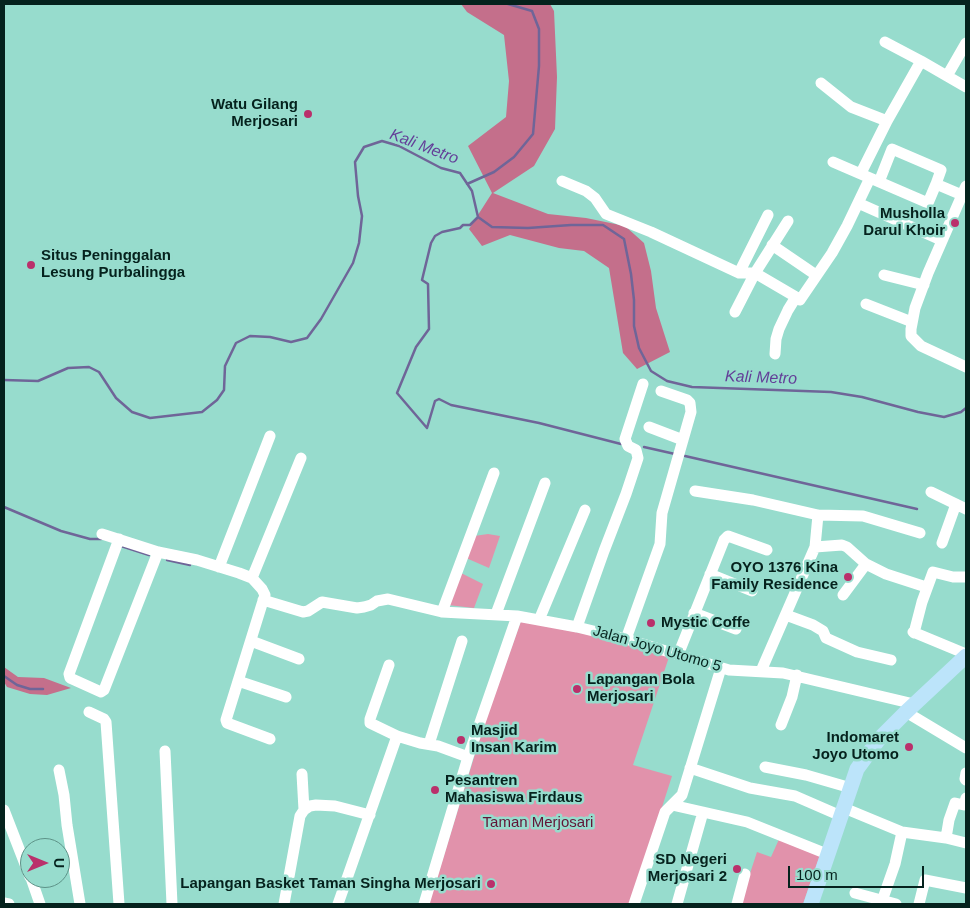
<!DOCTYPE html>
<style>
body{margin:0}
#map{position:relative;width:970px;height:908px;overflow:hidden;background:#97dccd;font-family:Arial,sans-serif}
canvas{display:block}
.frame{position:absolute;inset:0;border:5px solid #05221d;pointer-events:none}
.north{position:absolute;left:20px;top:838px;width:50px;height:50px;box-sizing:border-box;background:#97dccd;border:1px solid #5d9287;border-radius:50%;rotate:90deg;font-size:14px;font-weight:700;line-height:20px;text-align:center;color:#05221d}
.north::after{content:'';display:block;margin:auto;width:18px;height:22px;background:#ba306b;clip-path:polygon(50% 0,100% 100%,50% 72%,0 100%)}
.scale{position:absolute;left:788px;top:866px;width:136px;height:22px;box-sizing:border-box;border:2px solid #05221d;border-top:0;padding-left:6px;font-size:15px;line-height:18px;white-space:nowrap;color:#05221d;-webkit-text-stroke:4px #97dccd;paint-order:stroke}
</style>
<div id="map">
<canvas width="970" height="908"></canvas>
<div class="frame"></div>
<div class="north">U</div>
<div class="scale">100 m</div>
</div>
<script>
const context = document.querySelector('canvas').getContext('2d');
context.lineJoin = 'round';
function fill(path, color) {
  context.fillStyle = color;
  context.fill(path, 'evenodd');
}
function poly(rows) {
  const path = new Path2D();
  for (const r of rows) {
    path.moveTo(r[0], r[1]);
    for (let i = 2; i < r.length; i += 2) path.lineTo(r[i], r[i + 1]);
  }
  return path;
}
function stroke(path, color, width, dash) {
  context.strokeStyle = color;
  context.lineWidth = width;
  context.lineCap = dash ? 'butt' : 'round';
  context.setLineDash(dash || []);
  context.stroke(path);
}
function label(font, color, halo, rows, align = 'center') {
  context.font = font + ' Arial,sans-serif';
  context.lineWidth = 5;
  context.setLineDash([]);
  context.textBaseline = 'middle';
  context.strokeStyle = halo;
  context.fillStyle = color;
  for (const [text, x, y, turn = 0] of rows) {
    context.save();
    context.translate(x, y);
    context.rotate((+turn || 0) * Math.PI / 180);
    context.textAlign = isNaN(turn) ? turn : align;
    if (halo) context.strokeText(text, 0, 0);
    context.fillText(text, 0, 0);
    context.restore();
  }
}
const green = poly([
 [488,534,500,536,489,568,466,558,474,536],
 [459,572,483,584,474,608,448,605],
 [521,621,615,640,669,657,633,765,672,776,631,904,429,904,484,725],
 [780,837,820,855,803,904,740,904,757,852,771,857]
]);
const forest = poly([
 [461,4,550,4,554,11,557,77,555,129,534,166,493,193,548,214,586,218,625,226,644,243,651,271,656,308,670,352,637,369,623,353,609,268,584,251,559,248,510,235,482,246,469,229,492,193,468,146,506,117,509,81,504,35,467,12],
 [4,667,18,677,44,678,71,688,47,695,30,694,7,687,4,682]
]);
const stream = poly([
 [467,184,494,172,514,157,533,134,539,66,539,29,532,11,508,4],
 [478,217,470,225,463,225,460,228,442,232,435,236,431,243,422,280,428,284,429,329,416,347,397,393,427,428,435,401,439,399,451,405,539,423,621,444],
 [4,380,38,381,68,368,89,367,99,372,116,398,132,412,150,418,202,412,217,400,224,390,225,366,236,343,250,336,270,337,291,342,307,338,321,319,353,263,359,243,362,216,358,196,355,162,364,147,382,141,399,146,441,168,460,173,472,191,478,217,492,227,528,228,571,225,603,225,624,239,631,274,634,300,634,326,639,348,651,371,667,381,692,387,831,392,862,397,918,412,944,417,961,412,966,408],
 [644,447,675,454],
 [685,456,917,509],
 [4,507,61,531,90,539,101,539],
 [121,546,149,555],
 [167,560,190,565],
 [4,676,17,685,30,689,43,689]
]);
const street = poly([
 [885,42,921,61,966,87],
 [947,76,966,43],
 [821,83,851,107,887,121],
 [833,162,928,203,936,184],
 [861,173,887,121,921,61],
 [562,181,586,191,595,198,606,214,651,232,739,273,755,273,796,297],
 [879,182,892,149,941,170,936,184,962,195],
 [966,186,928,273,915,308,911,329,911,336,921,346,966,367],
 [858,203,941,240],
 [772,245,816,275],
 [739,273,768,215],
 [884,275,924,285],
 [866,304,912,322],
 [735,312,755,273,788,221],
 [775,354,776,339,779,329,788,310,796,297,800,300,832,253,847,226,870,178],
 [649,427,683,440],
 [695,491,753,500,818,515,863,516,920,533],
 [931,492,966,509],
 [102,534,158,552,197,560,239,573,252,578,262,589,265,595,262,604,226,720,227,723,270,739],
 [119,539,69,674,70,678,101,692,104,690,158,552],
 [942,543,956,504],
 [815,547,842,545,847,547,866,564,843,595],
 [866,564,886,574,923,586],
 [219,567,270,436],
 [710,574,752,591],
 [252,578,301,458],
 [263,600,303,612,308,611,322,602,357,608,364,607,371,605,377,601,388,599,442,612,517,616,577,627,626,639,729,670,783,673,914,704],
 [442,612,494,473],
 [694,613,736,629],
 [496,614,545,483],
 [786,615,813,625,823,631,826,638,857,652,891,660],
 [539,620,585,510],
 [577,627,604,551,626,494,638,458,636,450,628,446,625,439,643,384],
 [913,632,966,654],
 [914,633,922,602,933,572,953,577,966,577],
 [626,639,660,544,662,513,691,412,690,403,687,400,661,391],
 [251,641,299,659],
 [678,655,724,540,728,536,767,550],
 [389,665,370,719,370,723,397,736,420,743,438,746,468,757],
 [761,671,815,547,818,515],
 [238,681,286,697],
 [89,712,104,719,106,722,119,904],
 [906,712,966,748],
 [781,725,792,697,797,675],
 [429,744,462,641],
 [165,751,172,904],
 [765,767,806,775,851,788],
 [690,768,750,788,795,796,841,816],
 [59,770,64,795,67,825,80,904],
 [966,773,965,779,966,780],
 [302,774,304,810],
 [672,805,747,822,827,854],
 [844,808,902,832,946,838,966,843],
 [4,810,30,877],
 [946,838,949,820,955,803,964,805,966,798],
 [31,878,40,904],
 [855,893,896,904],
 [882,901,895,864,902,832],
 [4,903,9,904],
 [284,904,300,816,304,810,310,806,316,805,335,806,370,815],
 [338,904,397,736],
 [424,904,468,757,517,616],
 [634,904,665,812,682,795,721,668],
 [677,904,703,812],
 [737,904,745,874],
 [919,904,925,880,966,888]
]);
const secondary = poly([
 [811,904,857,769,879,739,906,712,966,656]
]);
const markers = [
 [308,114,5,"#ba306b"],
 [955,223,5,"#ba306b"],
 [31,265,5,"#ba306b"],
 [848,577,5,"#ba306b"],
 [651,623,5,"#ba306b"],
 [577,689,5,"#ba306b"],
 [461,740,5,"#ba306b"],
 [909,747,5,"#ba306b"],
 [435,790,5,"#ba306b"],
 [737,869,5,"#ba306b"],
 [491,884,5,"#ba306b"]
];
const poiNames = [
 ["Watu Gilang",298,105],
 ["Merjosari",298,122],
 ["Musholla",945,214],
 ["Darul Khoir",945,231],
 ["Situs Peninggalan",41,256,"left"],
 ["Lesung Purbalingga",41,273,"left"],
 ["OYO 1376 Kina",838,568],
 ["Family Residence",838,585],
 ["Mystic Coffe",661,623,"left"],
 ["Lapangan Bola",587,680,"left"],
 ["Merjosari",587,697,"left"],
 ["Masjid",471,731,"left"],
 ["Insan Karim",471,748,"left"],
 ["Indomaret",899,738],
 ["Joyo Utomo",899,755],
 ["Pesantren",445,781,"left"],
 ["Mahasiswa Firdaus",445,798,"left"],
 ["SD Negeri",727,860],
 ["Merjosari 2",727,877],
 ["Lapangan Basket Taman Singha Merjosari",481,884]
];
const streetNames = [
 ["Jalan Joyo Utomo 5",657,649,16]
];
const parkNames = [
 ["Taman Merjosari",538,823]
];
const waterNames = [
 ["Kali Metro",424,147,21],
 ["Kali Metro",761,378,2]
];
fill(green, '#e192ab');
fill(forest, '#c46f8b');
stroke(stream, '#6f6598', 2.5);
stroke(street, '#fff', 11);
stroke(secondary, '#bce4fa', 15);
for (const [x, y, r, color] of markers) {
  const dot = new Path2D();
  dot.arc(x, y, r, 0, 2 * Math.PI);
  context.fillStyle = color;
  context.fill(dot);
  stroke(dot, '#97dccd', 2);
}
label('bold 15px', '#05221d', '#97dccd', poiNames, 'right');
label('15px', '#05221d', '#97dccd', streetNames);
label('15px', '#621536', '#97dccd', parkNames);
label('italic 16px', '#633f98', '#97dccd', waterNames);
</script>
